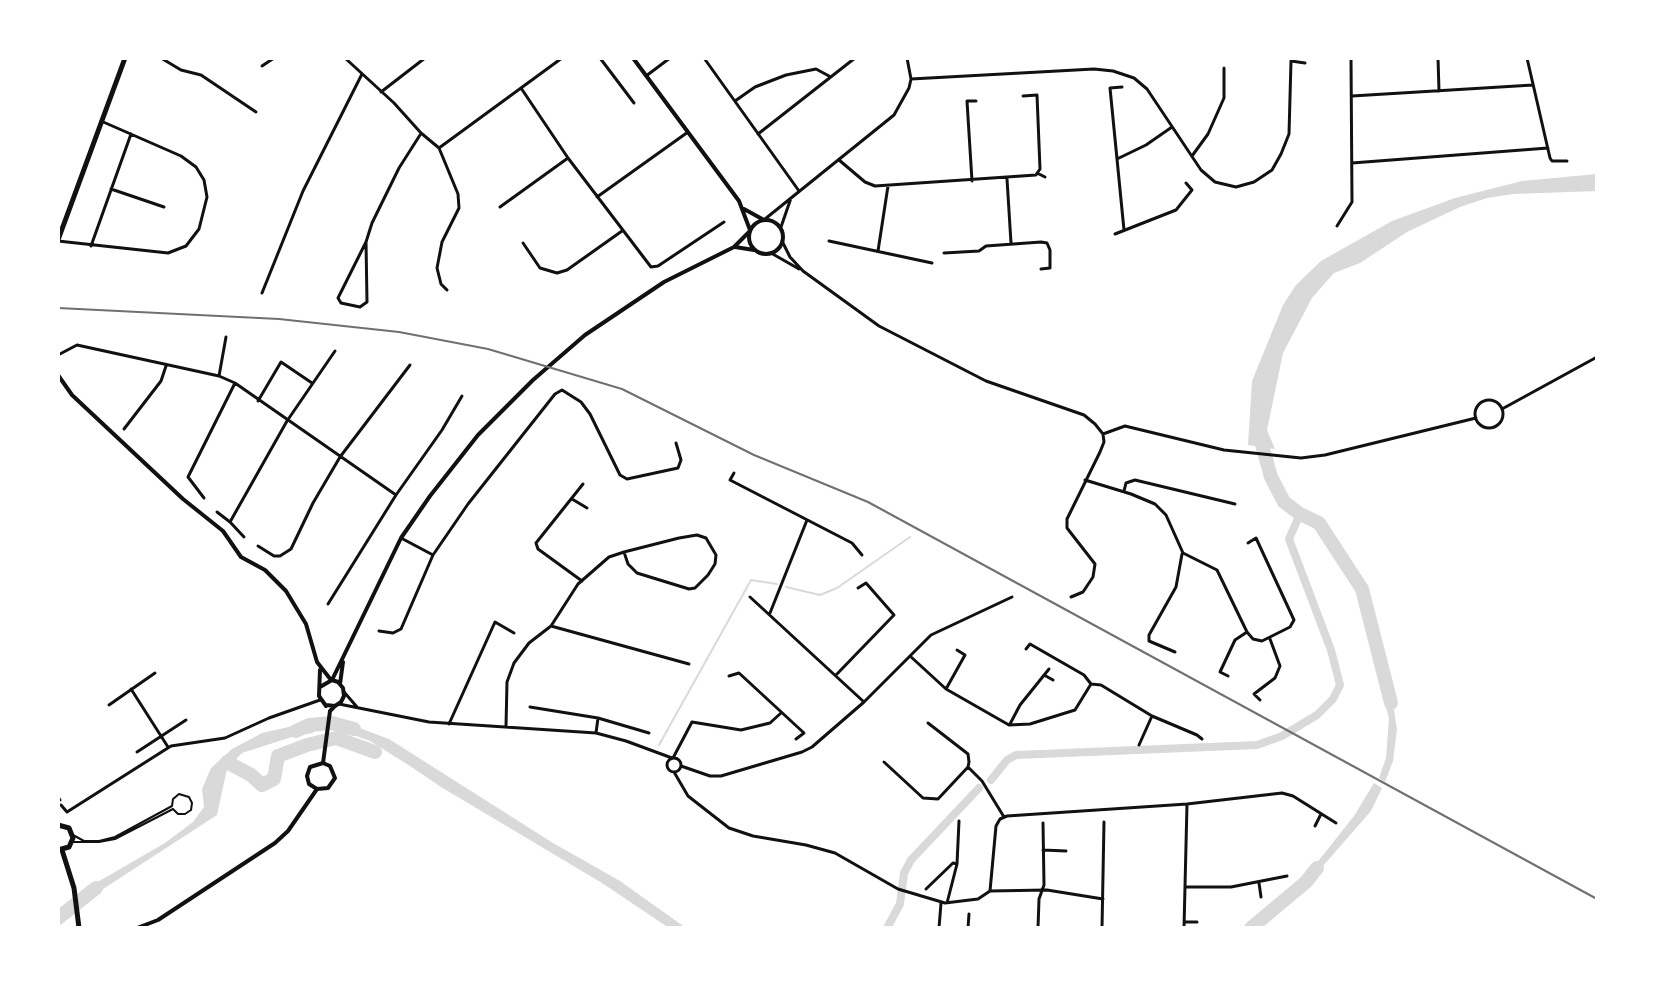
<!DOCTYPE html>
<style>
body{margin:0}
#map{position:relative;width:1655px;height:986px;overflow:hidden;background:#fff;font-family:Commissioner,sans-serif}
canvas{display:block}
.frame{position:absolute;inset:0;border:60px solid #fff;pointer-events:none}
</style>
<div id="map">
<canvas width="1655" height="986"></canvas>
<div class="frame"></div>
</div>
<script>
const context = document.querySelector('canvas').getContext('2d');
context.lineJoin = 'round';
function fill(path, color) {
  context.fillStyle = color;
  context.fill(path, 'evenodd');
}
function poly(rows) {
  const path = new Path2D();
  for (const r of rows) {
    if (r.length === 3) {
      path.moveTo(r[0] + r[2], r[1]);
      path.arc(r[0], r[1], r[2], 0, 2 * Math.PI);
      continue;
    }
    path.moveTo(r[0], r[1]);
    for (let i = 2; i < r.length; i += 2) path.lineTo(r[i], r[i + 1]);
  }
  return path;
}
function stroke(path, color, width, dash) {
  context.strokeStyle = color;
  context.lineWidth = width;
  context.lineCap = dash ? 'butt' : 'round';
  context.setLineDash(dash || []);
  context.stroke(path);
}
const water = poly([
 [1597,174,1597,191,1513,194,1487,198,1460,207,1407,232,1360,263,1334,273,1312,298,1283,353,1267,430,1275,449,1248,445,1252,381,1283,305,1296,285,1321,261,1392,221,1455,198,1522,181],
 [1390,685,1397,729,1393,761,1385,782,1379,778,1386,758,1389,718,1380,687],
 [338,720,389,739,553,843,620,881,686,928,669,928,602,883,441,787,410,766,370,741,337,729],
 [315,721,313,733,295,736,242,753,227,769,217,815,83,902,82,891,165,843,193,822,204,807,202,789,211,768,232,749,262,733],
 [1374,783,1382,788,1371,811,1309,882,1304,879,1354,816]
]);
const stream = poly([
 [786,587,820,595,837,588,910,537],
 [659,745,751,580,777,584]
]);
const canal = poly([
 [991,780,1007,760,1016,755,1257,745,1282,736,1317,715,1333,699,1340,685,1331,650,1289,539,1300,514],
 [887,928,900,904,904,873,911,860,979,788]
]);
const river = poly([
 [1258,430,1271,477,1284,502,1300,514,1319,523,1362,589,1391,703],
 [296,731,309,725,332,723,354,729],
 [227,762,251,775,262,785,274,779,278,756,307,745,336,738,375,752],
 [58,918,96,888],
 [1251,928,1306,882,1317,868]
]);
const service = poly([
 [73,835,84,841,99,841,115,837,172,806,173,799,179,794,189,797,192,803,191,810,185,814,178,814,173,809,115,839,99,842,73,842]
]);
const minor = poly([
 [161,58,181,70,201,75,256,112],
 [345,58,394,103,421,133,439,148,458,194,459,208,442,242,437,268,441,284,447,290],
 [600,58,634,103],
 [704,58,799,191],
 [1438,58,1439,91],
 [1527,58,1550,158,1552,161,1567,161],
 [1596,58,1597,61],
 [262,66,274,58],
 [646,76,670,58],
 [911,79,1094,69,1113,71,1134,78,1147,89,1201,170,1215,182,1236,187,1254,182,1272,170,1281,154,1289,134,1291,61,1305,63],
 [1122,87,1110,88,1124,230],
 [521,88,568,158,651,267,658,266,724,222],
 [381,92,425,58],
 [1352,96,1533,85],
 [735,101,755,87,786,75,816,69,829,76],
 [758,134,855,58],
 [439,148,562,58],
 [1192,156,1208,134,1224,98,1224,68],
 [1117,159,1146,145,1172,127],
 [839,160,865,182,875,186,1036,175,1040,169,1037,95,1023,96],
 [1352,163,1548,148],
 [1037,173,1045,177],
 [1007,179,1011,243],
 [972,181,967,101,976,101],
 [111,189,164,207],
 [597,197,688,132],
 [500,207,568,158],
 [765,219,894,115,909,88,911,79,907,58],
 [1337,226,1352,202,1351,58],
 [781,227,791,198],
 [1115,234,1176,210,1192,190,1186,183],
 [58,241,168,253,186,246,199,229,207,197,204,180,196,167,181,156,101,121],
 [782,241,790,257,803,271,879,326,986,381,1084,415,1095,424,1103,434,1125,426,1224,450,1301,458,1325,455,1476,418],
 [829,241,932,263],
 [366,242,367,302,360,307,341,303,338,298,366,242,372,223,399,168,420,135],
 [523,243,540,268,557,273,567,270,622,231],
 [91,246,131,134],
 [878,251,888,186],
 [771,253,799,269],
 [944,253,979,251,986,246,1041,242,1047,243,1050,250,1050,268,1041,269],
 [262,293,303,191,362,74],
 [58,355,77,345,219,376,235,383,396,495],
 [219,376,226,337],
 [1489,414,14],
 [258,401,281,362,312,383],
 [1502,409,1597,357],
 [124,429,161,381,166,366],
 [734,473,730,480,852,543,862,555],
 [1085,480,1131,494,1155,504,1166,515,1183,553,1217,570,1247,632,1235,640,1220,672,1228,676],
 [1124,491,1126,483,1135,480,1235,504],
 [204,498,188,477,235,383],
 [572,499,587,508],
 [217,512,230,522,287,421,335,351],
 [230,522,244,537],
 [401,538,433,555],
 [258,546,274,556,280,556,291,549,313,503,340,457,410,365],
 [582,581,538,549,536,543,583,484],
 [750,597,864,702],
 [1071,597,1083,592,1093,577,1095,564,1067,528,1067,519,1100,452,1104,442,1103,434],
 [328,604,396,495,442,430,462,396],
 [770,613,807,520],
 [551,626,689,664],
 [379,631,393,633,401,629,433,555,468,504,555,394,562,390,581,402,590,414,620,475,627,479,678,468,681,460,676,443],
 [1247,632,1253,639,1262,641,1290,627,1294,620,1256,538,1248,543],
 [1026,649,1030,644,1084,675,1091,684,1101,685,1152,716],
 [1175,652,1149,641,1149,635,1176,587,1182,554],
 [910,656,946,689,1009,725,1030,724,1075,710,1091,684],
 [836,675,894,615,866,583,858,588],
 [1044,675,1053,680],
 [729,676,739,673,804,733,796,739],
 [131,689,168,747],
 [946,689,965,655,957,650],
 [344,692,357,707],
 [1260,700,1254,694,1275,678,1280,666,1270,639],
 [339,704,429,722,596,733,626,741,672,758],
 [109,705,155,673],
 [530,707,598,718,649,733],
 [449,724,495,622,514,633],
 [1010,724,1020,705,1049,669],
 [506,726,507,682,514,663,529,643,551,626,578,584,609,557,624,552,679,538,697,535,706,538,716,555,715,564,708,575,695,588,689,589,637,573,628,564,624,552],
 [596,733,598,718],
 [1139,745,1152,716,1197,735,1202,739],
 [137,752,186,720],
 [674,765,7],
 [673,758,692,722,741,730,770,723,781,713],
 [884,762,923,798,938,799,968,767,969,762,968,754,928,723],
 [681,766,710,776,721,776,802,752,812,747,864,702,931,635,1012,597],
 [968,767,982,781,1004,817],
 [674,772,688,796,729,828,753,836,806,845,835,853,898,889,945,903,978,899,990,891,996,826,1000,819,1007,816,1187,804,1282,793,1293,796,1336,823],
 [58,797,60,800],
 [61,805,67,812,171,746,225,738,269,718,320,700],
 [1315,826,1321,814],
 [1043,850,1066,851],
 [957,864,959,821],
 [1259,883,1261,897],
 [1186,887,1231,887,1287,876],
 [926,889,953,863,957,864,947,903],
 [990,891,1047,890,1103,899],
 [1185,922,1197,922],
 [939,928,941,903],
 [968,928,969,914],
 [1038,928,1039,899,1044,885,1043,823],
 [1102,928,1104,822],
 [1184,928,1187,804]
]);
const tertiary = poly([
 [633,58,739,201,750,230],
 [744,209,764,220],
 [766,237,17],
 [735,247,754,250],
 [58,375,72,395,183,499,223,531,241,557,265,570,286,591,306,624,317,662,331,680],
 [320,670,319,696,326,706],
 [332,680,401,538,430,496,478,435,533,380,585,335,664,282,734,247,749,232],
 [340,684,343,662],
 [320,687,332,680,338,682,343,688,344,696,341,702,335,706,326,705],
 [323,763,330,711,334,707],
 [317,789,328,788,335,778,330,766,323,763],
 [317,789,309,784,307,776,310,767,323,763],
 [137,928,158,920,275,843,288,831,317,789]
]);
const secondary = poly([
 [58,240,125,58],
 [58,825,69,828,73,838,69,847,58,850],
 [62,850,74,888,79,928]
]);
const rail = poly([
 [58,308,279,319,399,332,488,349,622,389,754,455,868,502,1597,899]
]);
fill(water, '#d9d9d9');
stroke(stream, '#d9d9d9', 2);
stroke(canal, '#d9d9d9', 8);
stroke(river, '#d9d9d9', 14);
stroke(service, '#111', 2);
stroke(minor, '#111', 3);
stroke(tertiary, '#111', 4);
stroke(secondary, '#111', 5);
stroke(rail, '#707070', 2);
</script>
